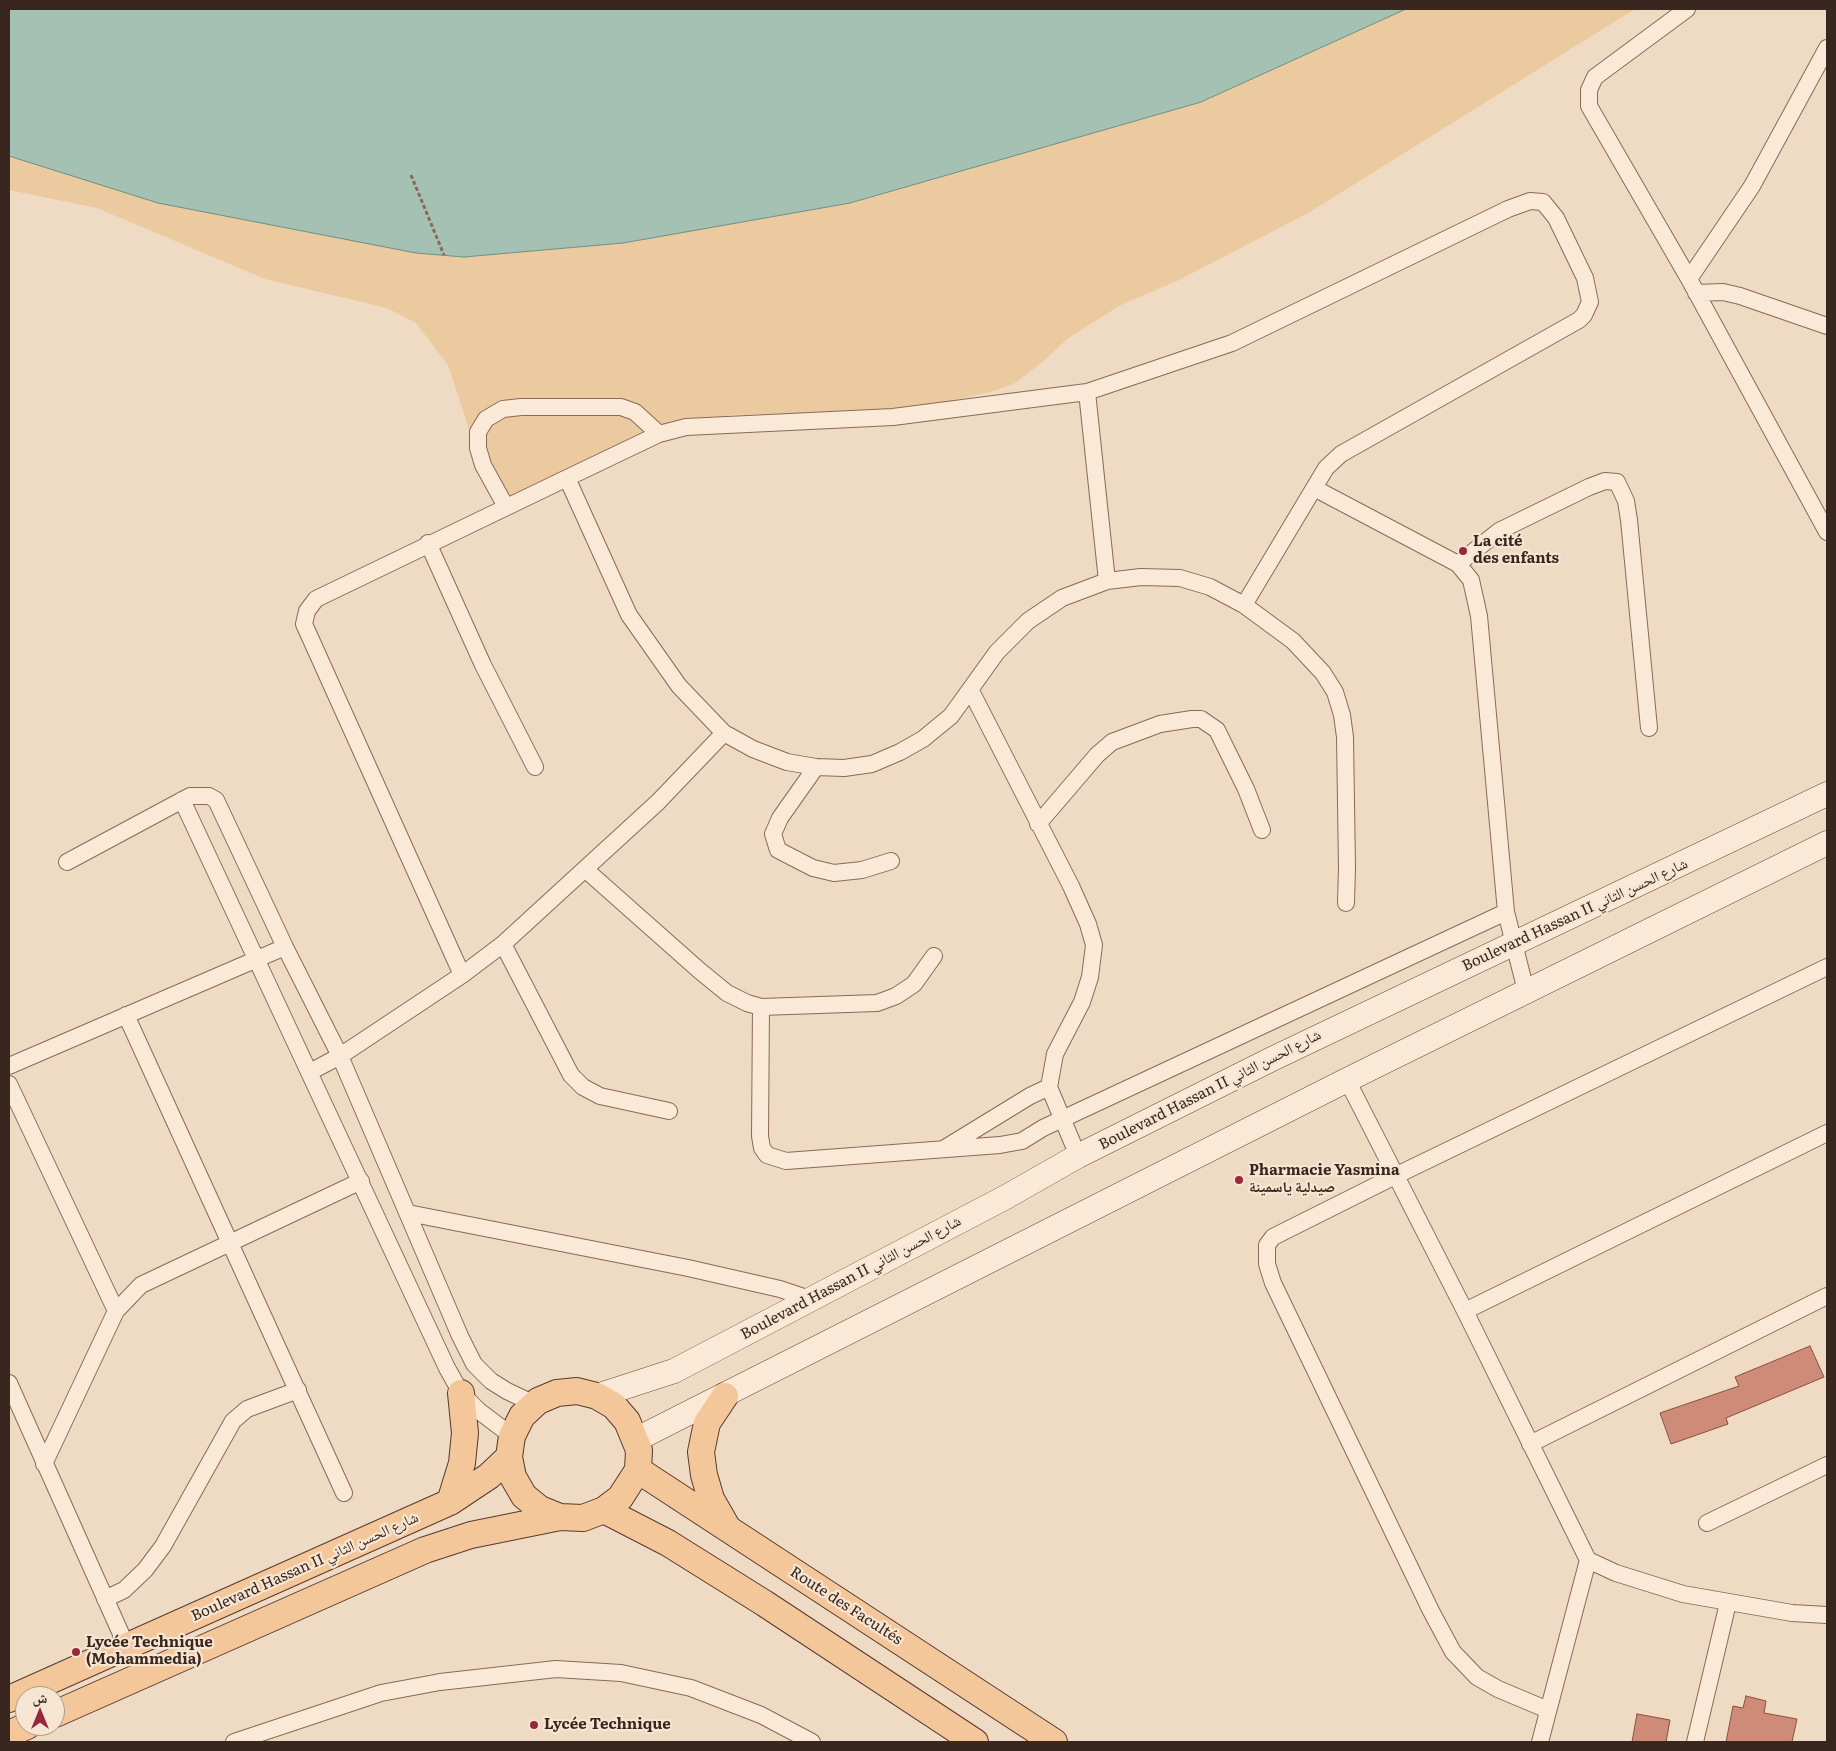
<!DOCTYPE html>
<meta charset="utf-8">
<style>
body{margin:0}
#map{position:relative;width:1836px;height:1751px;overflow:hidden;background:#efdac3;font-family:Literata,"Noto Naskh Arabic",serif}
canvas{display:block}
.frame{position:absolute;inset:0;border:10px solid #39261e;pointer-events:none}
.north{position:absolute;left:15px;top:1686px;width:50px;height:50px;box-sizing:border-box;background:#f6e5d2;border:1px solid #aa998a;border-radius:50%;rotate:0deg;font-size:14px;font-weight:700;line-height:20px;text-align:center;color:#39261e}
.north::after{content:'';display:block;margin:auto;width:18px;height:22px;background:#99283d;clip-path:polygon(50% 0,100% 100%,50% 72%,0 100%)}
</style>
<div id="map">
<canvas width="1836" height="1751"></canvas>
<div class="frame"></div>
<div class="north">ش</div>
</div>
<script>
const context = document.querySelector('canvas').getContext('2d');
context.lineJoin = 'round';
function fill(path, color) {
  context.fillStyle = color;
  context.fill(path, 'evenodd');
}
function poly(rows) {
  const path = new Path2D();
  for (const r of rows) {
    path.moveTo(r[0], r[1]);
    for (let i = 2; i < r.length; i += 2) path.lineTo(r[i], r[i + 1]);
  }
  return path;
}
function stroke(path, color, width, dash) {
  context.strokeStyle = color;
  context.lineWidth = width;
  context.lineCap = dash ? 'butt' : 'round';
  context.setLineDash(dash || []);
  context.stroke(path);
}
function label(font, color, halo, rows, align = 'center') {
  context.font = font + ' Literata,"Noto Naskh Arabic",serif';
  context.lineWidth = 4.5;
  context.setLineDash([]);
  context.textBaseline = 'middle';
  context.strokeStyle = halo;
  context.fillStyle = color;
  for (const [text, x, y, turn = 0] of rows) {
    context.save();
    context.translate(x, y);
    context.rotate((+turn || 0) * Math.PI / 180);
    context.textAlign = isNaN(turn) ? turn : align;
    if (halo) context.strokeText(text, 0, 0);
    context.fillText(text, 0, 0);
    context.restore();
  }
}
const sand = poly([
 [1406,9,1635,9,1310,212,1179,280,1119,306,1067,339,1045,360,1015,383,991,392,902,411,729,415,674,429,494,505,448,365,416,323,387,308,265,279,97,208,9,190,9,156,416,253,464,257,623,243,850,203,1201,102]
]);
const water = poly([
 [9,9,1406,9,1201,102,850,203,623,243,464,257,416,253,158,203,9,156,9,9]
]);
const building = poly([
 [1810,1346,1824,1377,1726,1418,1728,1424,1671,1444,1660,1413,1739,1386,1735,1377,1810,1346],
 [1746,1696,1766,1701,1764,1713,1797,1719,1792,1742,1726,1742,1733,1706,1743,1708,1746,1696],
 [1637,1714,1670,1720,1666,1742,1632,1742,1637,1714]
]);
const path = poly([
 [411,175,444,255]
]);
const minor = poly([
 [1687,9,1595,77,1589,90,1589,106,1689,279,1827,532],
 [1689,279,1752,186,1827,48],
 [1696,293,1723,292,1740,296,1827,326],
 [1087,392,1107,581],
 [1314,488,1458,564,1471,580,1479,616,1506,912,1526,991],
 [505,505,483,465,478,448,478,432,486,419,503,409,521,407,621,407,635,412,659,434],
 [428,543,483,665,535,767],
 [1458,564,1499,531,1589,487,1605,481,1617,482,1626,501,1629,520,1649,728],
 [1244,605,1326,468,1341,454,1579,320,1584,315,1590,302,1585,278,1556,218,1543,202,1530,201,1508,209,1232,343,1087,392,893,417,686,427,659,434,567,478,629,615,679,686,724,733,753,749,787,762,816,767,844,768,872,764,900,752,923,739,951,716,997,652,1028,621,1062,598,1107,581,1141,577,1180,578,1210,587,1244,605,1293,641,1323,673,1335,692,1342,715,1345,737,1347,868,1346,903],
 [971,691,1071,886,1088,924,1094,945,1090,977,1082,1002,1055,1054,1049,1087,1078,1156],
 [816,767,780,818,773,834,778,850,813,868,834,873,862,870,891,861],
 [182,800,447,1368,461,1393,479,1411,512,1436],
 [1038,824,1097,755,1112,742,1160,724,1192,719,1201,719,1217,730,1246,789,1262,830],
 [67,862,190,796,209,796,216,800,285,947,340,1056,460,1336,474,1364,491,1381,507,1391,528,1401,538,1401],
 [586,870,700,971,727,993,747,1003,761,1007,877,1003,896,996,914,984,934,956],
 [503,944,571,1075,583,1087,600,1096,669,1111],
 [462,975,304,624,307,611,316,599,567,478],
 [761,1007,760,1136,762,1148,767,1155,786,1161,1000,1145,1022,1141,1043,1128,1506,912],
 [126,1015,344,1493],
 [9,1066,285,947],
 [310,1072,340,1056,462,975,503,944,658,802,724,733],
 [1347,1080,1465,1311,1588,1560,1616,1573,1683,1594,1792,1613,1827,1615],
 [9,1084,116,1311],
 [945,1148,1030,1096,1049,1087],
 [408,1213,688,1268,780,1289,810,1299],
 [1465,1311,1827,1133],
 [9,1383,126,1645],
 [1530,1444,1827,1296],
 [44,1464,116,1311,141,1285,361,1181],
 [1707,1523,1827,1465],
 [105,1599,124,1590,145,1570,163,1546,233,1421,247,1409,298,1390],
 [1548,1710,1498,1689,1477,1677,1453,1652,1431,1611,1273,1283,1267,1264,1267,1245,1273,1237,1397,1175,1827,967],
 [234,1742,381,1693,440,1682,556,1669,621,1673,691,1688,761,1715,812,1742],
 [1540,1742,1588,1560],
 [1695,1742,1728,1603]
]);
const secondary = poly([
 [597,1396,674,1371,1006,1197,1078,1156,1272,1059,1827,794],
 [635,1440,1347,1080,1827,843]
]);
const primary = poly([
 [577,1391,597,1396,614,1406,627,1421,639,1450,638,1470,620,1498,604,1510,583,1518,560,1517,540,1509,524,1496,513,1477,509,1457,512,1436,522,1416,538,1401,557,1393,577,1391],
 [725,1396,707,1423,701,1452,704,1475,711,1499,727,1527],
 [638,1470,1054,1742],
 [450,1502,462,1463,465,1433,461,1393],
 [604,1510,668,1543,764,1603,975,1742],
 [9,1699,450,1502,489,1476,509,1457],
 [55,1714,425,1550,471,1535,560,1517],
 [9,1734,27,1726]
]);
const markers = [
 [1463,551,5,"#99283d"],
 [1239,1180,5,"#99283d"],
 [76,1652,5,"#99283d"],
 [534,1725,5,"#99283d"]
];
const poiNames = [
 ["La cité",1473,542],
 ["des enfants",1473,559],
 ["Pharmacie Yasmina",1249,1171],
 ["صيدلية ياسمينة",1249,1188],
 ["Lycée Technique",86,1643],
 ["(Mohammedia)",86,1660],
 ["Lycée Technique",544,1725]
];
const streetNames = [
 ["Boulevard Hassan II شارع الحسن الثاني",1575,915,-25],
 ["Boulevard Hassan II شارع الحسن الثاني",1210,1090,-27],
 ["Boulevard Hassan II شارع الحسن الثاني",851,1278,-28],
 ["Boulevard Hassan II شارع الحسن الثاني",305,1567,-24],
 ["Route des Facultés",846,1606,33]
];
fill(sand, '#ebca9f');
fill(water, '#a5c1b4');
stroke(water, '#6c9080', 1);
fill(building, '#ce8c78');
stroke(building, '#894f3f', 1);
stroke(minor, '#896a59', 18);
stroke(secondary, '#6b4c3c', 25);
stroke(primary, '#57392e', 28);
stroke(path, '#896a59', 3, [4, 2.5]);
stroke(minor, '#f9e9d6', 16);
stroke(secondary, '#f9e9d6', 24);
stroke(primary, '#f3c79a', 26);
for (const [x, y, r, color] of markers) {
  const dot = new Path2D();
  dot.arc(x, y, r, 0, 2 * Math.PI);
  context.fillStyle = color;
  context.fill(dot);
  stroke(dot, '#f6e5d2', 2);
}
label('bold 15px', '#39261e', '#f6e5d2', poiNames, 'left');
label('15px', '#39261e', '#f6e5d2', streetNames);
</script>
